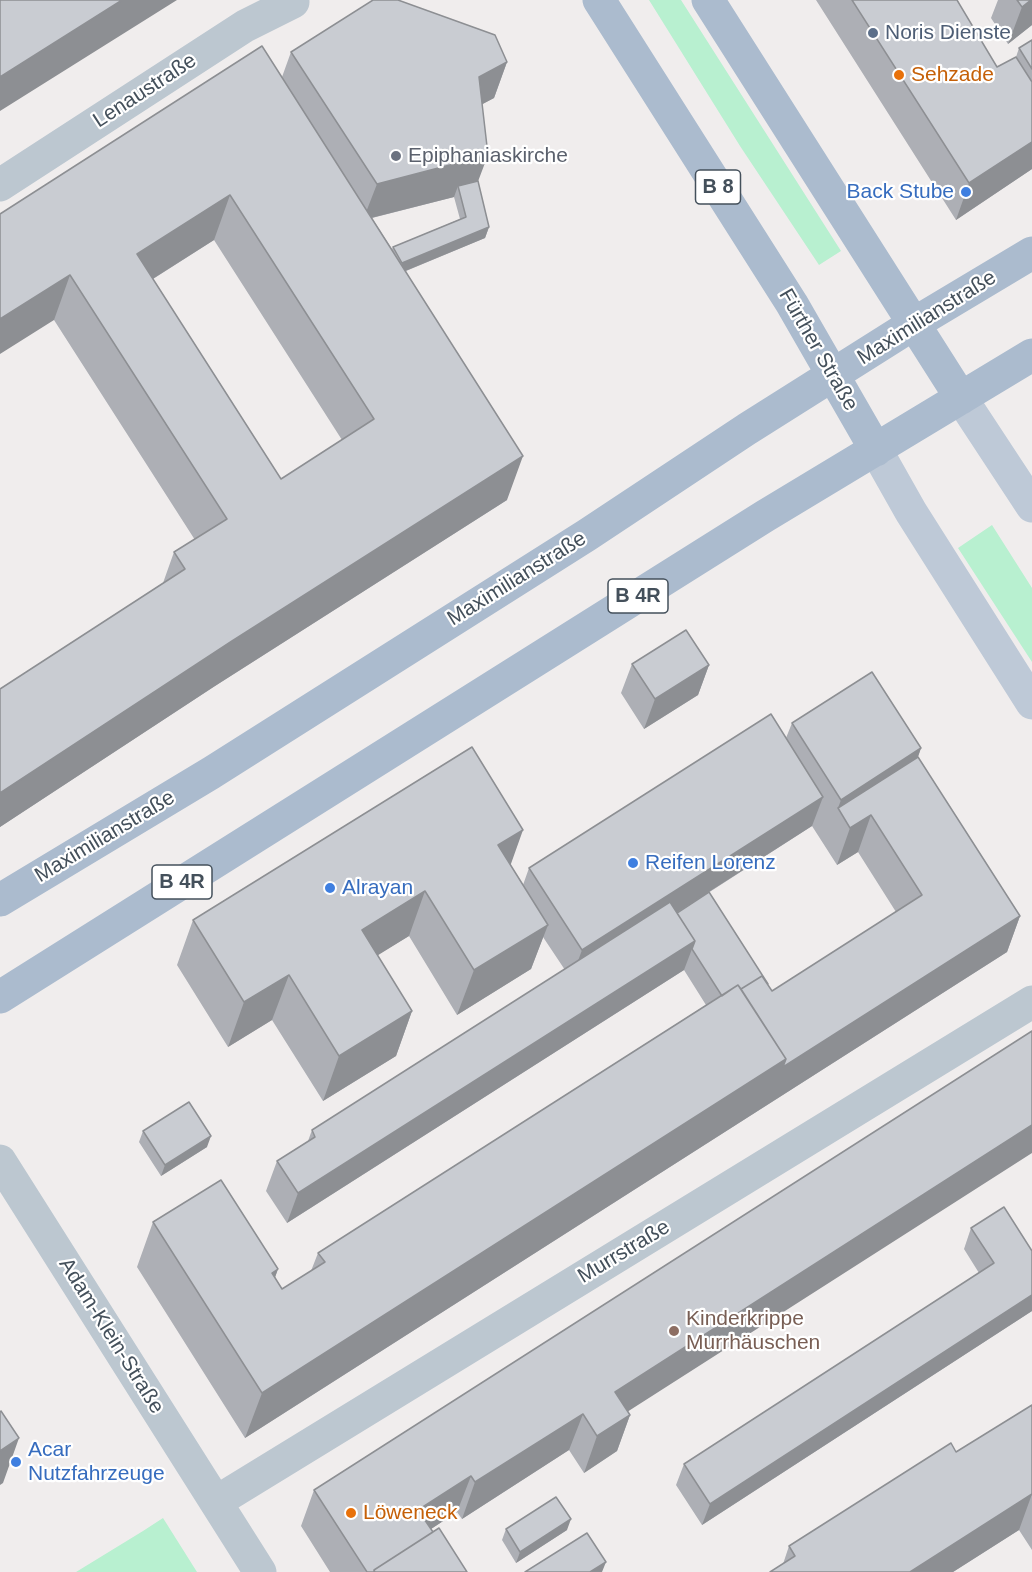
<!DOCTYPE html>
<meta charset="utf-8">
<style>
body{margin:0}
canvas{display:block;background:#f0eded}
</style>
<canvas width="1032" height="1572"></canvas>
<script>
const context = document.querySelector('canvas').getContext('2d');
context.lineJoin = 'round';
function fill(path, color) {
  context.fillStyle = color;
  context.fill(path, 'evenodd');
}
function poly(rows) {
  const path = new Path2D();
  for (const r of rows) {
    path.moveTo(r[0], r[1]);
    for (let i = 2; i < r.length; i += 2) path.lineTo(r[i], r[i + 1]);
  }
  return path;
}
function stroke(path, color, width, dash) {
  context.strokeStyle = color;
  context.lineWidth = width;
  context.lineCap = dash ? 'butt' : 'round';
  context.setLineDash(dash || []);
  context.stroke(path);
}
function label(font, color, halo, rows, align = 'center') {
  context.font = font + ' Helvetica,sans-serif';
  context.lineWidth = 4.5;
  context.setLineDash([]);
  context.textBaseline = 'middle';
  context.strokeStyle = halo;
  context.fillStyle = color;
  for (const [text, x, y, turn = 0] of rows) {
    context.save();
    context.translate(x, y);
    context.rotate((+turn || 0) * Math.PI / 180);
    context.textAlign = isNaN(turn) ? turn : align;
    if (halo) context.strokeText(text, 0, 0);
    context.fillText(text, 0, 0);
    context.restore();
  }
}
const green = poly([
 [649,0,681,0,841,251,819,265,740,146],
 [992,525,1032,588,1032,662,958,548],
 [163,1518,197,1572,76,1572,143,1531]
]);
const minor = poly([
 [0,185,245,26,293,2],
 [0,1161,260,1572],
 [216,1502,1032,1002]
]);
const secondary = poly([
 [961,398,1032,506],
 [876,450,911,512,1032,703]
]);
const primary = poly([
 [599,0,792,304,876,450],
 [708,0,961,398],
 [0,900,211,773,587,535,747,429,915,323,1032,253],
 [0,997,765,516,1032,355]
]);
const wall = poly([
 [816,0,957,0,997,67,1016,57,1019,48,1032,40,1032,169,956,220],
 [998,0,1032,0,1032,25,1008,44,991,18],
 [291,52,507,62,494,98,482,104,478,181,489,227,485,238,406,271,507,500,215,686,0,827,0,689,163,583,174,552,195,540,54,320,0,214,282,77],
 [454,197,460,219,393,247,392,249,372,218],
 [214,240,342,440,281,479,153,279],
 [632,664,709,665,698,695,644,729,621,693],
 [792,723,921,748,918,757,1020,916,1007,952,245,1438,137,1267,153,1222,278,1269,275,1277,282,1289,311,1271,318,1253,706,1005,684,970,287,1223,266,1191,277,1161,308,1141,312,1130,565,970,543,937,531,969,457,1015,409,936,377,955,412,1011,396,1056,323,1101,272,1020,228,1047,177,965,193,920,510,864,523,885,529,868,786,738],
 [812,826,837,865,858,852,896,912,772,991,677,913],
 [1032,1031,628,1411,630,1415,617,1451,584,1473,569,1450,462,1519,457,1512,431,1529,467,1572,330,1572,301,1526,314,1490],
 [143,1131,207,1147,161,1176,139,1142],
 [971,1228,1032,1251,1032,1311,702,1525,676,1485,684,1464,979,1273,964,1249],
 [1032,1405,1032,1550,1019,1530,953,1572,770,1572,783,1564,789,1546,956,1452],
 [506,1529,567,1530,516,1563,502,1540]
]);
const shadedWall = poly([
 [122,0,177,0,0,111,0,77],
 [1029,0,1032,0,1032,25,1008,44,1022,7],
 [507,62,494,98,466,113,479,77],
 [1032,142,1032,169,956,220,969,183],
 [488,155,474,192,458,186,454,197,363,220,377,184],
 [230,195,214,240,121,299,137,254],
 [489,227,485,238,398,274,402,263],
 [70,275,54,320,0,354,0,319],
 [523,456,507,500,215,686,0,827,0,793,232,641],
 [709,665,698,695,644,729,655,699],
 [921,748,905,793,838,808,841,800],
 [823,797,812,826,571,980,582,950],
 [871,815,858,852,837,865,850,828],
 [523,830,507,875,498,845],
 [425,891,409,936,346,975,362,930],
 [1020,916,1007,952,245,1438,262,1393,786,1059],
 [548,925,531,969,457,1015,474,970],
 [695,941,684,970,287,1223,298,1193],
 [289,975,272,1020,228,1047,244,1002],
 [412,1011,396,1056,323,1101,339,1056],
 [1032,1125,1032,1153,602,1428,615,1392],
 [211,1136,207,1147,161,1176,165,1165],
 [278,1269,262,1314,272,1273],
 [1032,1295,1032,1311,702,1525,710,1504],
 [583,1414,569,1450,462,1519,475,1482],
 [630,1415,617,1451,584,1473,597,1436],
 [19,1438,3,1483,0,1485,0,1451],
 [471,1476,457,1512,405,1546,418,1510],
 [1032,1494,1019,1530,953,1572,910,1572],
 [571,1519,567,1530,516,1563,520,1552],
 [606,1562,602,1572,590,1572]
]);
const building = poly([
 [0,0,122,0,0,77,0,0],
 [373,0,398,0,495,35,507,62,479,77,488,155,377,184,291,52,373,0],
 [852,0,957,0,997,67,1016,57,1032,82,1032,142,969,183,852,0],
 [1017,0,1031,0,1022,7,1017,0],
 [1032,40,1032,69,1019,48,1032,40],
 [262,46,523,456,232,641,0,793,0,689,185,569,174,552,227,519,70,275,0,319,0,214,262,46],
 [230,195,374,419,281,479,137,254,230,195],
 [478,181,489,227,402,263,393,247,466,217,458,186,478,181],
 [686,630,709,665,655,699,632,664,686,630],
 [872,672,921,748,841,800,792,723,872,672],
 [771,714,823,797,582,950,529,868,771,714],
 [472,747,523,830,498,845,548,925,474,970,425,891,362,930,412,1011,339,1056,289,975,244,1002,193,920,472,747],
 [918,757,1020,916,783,1067,786,1059,741,989,762,976,772,991,922,895,871,815,850,828,838,808,918,757],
 [709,892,768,984,762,976,741,989,738,985,722,996,692,949,695,941,677,913,709,892],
 [670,902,695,941,298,1193,277,1161,315,1137,312,1130,670,902],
 [738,985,786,1059,262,1393,153,1222,221,1180,278,1269,272,1273,282,1289,325,1262,318,1253,738,985],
 [1032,1031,1032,1125,615,1392,630,1415,597,1436,583,1414,475,1482,471,1476,418,1510,433,1532,374,1570,374,1572,367,1572,314,1490,1032,1031],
 [189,1102,211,1136,165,1165,143,1131,189,1102],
 [1004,1207,1032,1251,1032,1295,710,1504,684,1464,994,1263,971,1228,1004,1207],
 [1032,1405,1032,1494,910,1572,770,1572,795,1556,789,1546,951,1443,956,1452,1032,1405],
 [1,1411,19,1438,0,1451,0,1412,1,1411],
 [556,1497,571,1519,520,1552,506,1529,556,1497],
 [439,1528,467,1572,375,1572,374,1570,439,1528],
 [587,1533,606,1562,590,1572,525,1572,587,1533]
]);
const markers = [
 [873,33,6,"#5c6f8a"],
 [899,75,6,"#e8710a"],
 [396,156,6,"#6b7280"],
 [966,192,6,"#3f7fe0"],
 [633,863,6,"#3f7fe0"],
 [330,888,6,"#3f7fe0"],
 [674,1331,6,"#8d6e63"],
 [16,1462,6,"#3f7fe0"],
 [351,1513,6,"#e8710a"]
];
const shields = [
 [718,187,45],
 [638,596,60],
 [182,882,60]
];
const shieldNames = [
 ["B 8",718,187],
 ["B 4R",638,596],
 ["B 4R",182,882]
];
const serviceNames = [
 ["Noris Dienste",885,33]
];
const foodNames = [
 ["Sehzade",911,75],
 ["Löweneck",363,1513]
];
const streetNames = [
 ["Lenaustraße",145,91,-33],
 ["Maximilianstraße",927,318,-32],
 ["Fürther Straße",818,350,60],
 ["Maximilianstraße",517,579,-32],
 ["Maximilianstraße",105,837,-31],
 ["Murrstraße",624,1252,-31],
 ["Adam-Klein-Straße",111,1336,58]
];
const worshipNames = [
 ["Epiphaniaskirche",408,156]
];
const shopNames = [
 ["Back Stube",954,192,"right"],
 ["Reifen Lorenz",645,863],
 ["Alrayan",342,888],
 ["Acar",28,1450],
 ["Nutzfahrzeuge",28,1474]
];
const educationNames = [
 ["Kinderkrippe",686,1319],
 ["Murrhäuschen",686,1343]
];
fill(green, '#b8f0d0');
stroke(minor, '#bcc7d0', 33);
stroke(secondary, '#bec9d7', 33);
stroke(primary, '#abbbce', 33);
fill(wall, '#adafb5');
fill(shadedWall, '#8d8f93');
fill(building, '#c9ccd2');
stroke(building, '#8d8f93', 1.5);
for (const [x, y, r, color] of markers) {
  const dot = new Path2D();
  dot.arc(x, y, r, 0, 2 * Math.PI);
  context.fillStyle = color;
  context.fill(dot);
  stroke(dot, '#fff', 2);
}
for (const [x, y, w] of shields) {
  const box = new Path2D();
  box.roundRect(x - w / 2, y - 17, w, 34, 4.5);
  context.fillStyle = '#fff';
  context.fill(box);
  stroke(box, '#44505b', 1.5);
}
label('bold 20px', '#44505b', null, shieldNames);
label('21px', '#4e5e75', '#fff', serviceNames, 'left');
label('21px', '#c56008', '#fff', foodNames, 'left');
label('21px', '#44505b', '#fff', streetNames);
label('21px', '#5b616d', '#fff', worshipNames, 'left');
label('21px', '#366cbe', '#fff', shopNames, 'left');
label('21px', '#785e54', '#fff', educationNames, 'left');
</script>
